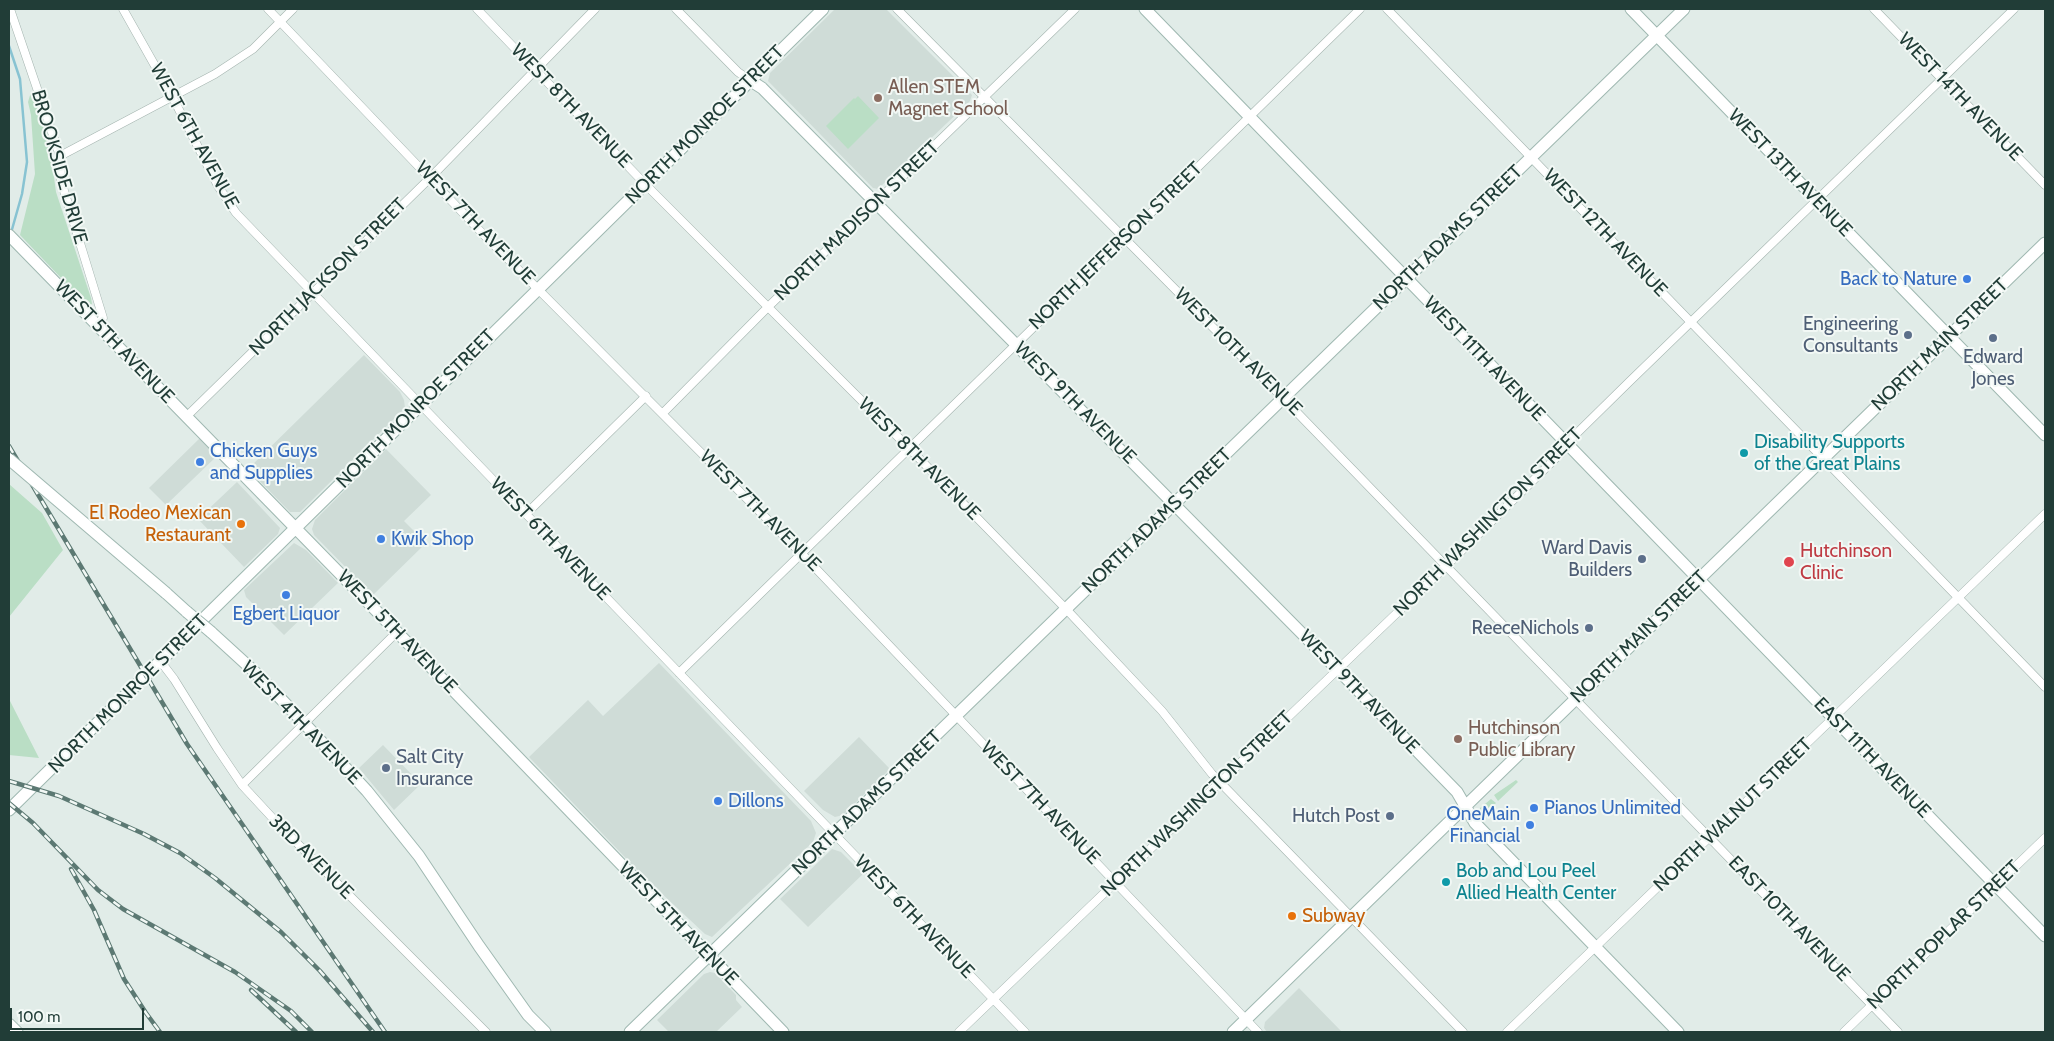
<!DOCTYPE html>
<style>
body{margin:0}
#map{position:relative;width:2054px;height:1041px;overflow:hidden;background:#e1ece8;font-family:Cabin,sans-serif}
canvas{display:block}
.frame{position:absolute;inset:0;border:10px solid #213d37;pointer-events:none}
.scale{position:absolute;left:10px;top:1008px;width:134px;height:22px;box-sizing:border-box;border:2px solid #213d37;border-top:0;padding-left:6px;font-size:15px;line-height:18px;white-space:nowrap;color:#213d37;-webkit-text-stroke:4px #f2f8f5;paint-order:stroke}
</style>
<div id="map">
<canvas width="2054" height="1041"></canvas>
<div class="frame"></div>
<div class="scale">100 m</div>
</div>
<script>
const context = document.querySelector('canvas').getContext('2d');
context.lineJoin = 'round';
function fill(path, color) {
  context.fillStyle = color;
  context.fill(path, 'evenodd');
}
function poly(rows) {
  const path = new Path2D();
  for (const r of rows) {
    path.moveTo(r[0], r[1]);
    for (let i = 2; i < r.length; i += 2) path.lineTo(r[i], r[i + 1]);
  }
  return path;
}
function stroke(path, color, width, dash) {
  context.strokeStyle = color;
  context.lineWidth = width;
  context.lineCap = dash ? 'butt' : 'round';
  context.setLineDash(dash || []);
  context.stroke(path);
}
function label(font, color, halo, rows, align = 'center') {
  context.font = font + ' Cabin,sans-serif';
  context.lineWidth = 4;
  context.setLineDash([]);
  context.textBaseline = 'middle';
  context.strokeStyle = halo;
  context.fillStyle = color;
  for (const [text, x, y, turn = 0] of rows) {
    context.save();
    context.translate(x, y);
    context.rotate((+turn || 0) * Math.PI / 180);
    context.textAlign = isNaN(turn) ? turn : align;
    if (halo) context.strokeText(text, 0, 0);
    context.fillText(text, 0, 0);
    context.restore();
  }
}
const built = poly([
 [835,9,886,9,972,95,970,101,878,189,873,188,768,81,770,73],
 [364,355,400,392,404,400,405,408,300,512,290,512,248,469],
 [200,438,217,456,166,505,149,488],
 [386,449,431,495,404,521,426,543,373,595,314,535,312,529,315,520],
 [237,482,280,528,278,534,244,567,198,519],
 [294,543,306,550,338,583,284,635,246,597,244,590],
 [659,663,811,821,816,833,813,842,712,937,705,934,642,875,529,757,588,700,603,716],
 [859,737,890,769,843,815,835,817,823,810,804,791],
 [383,745,421,784,394,810,359,768],
 [832,849,841,852,863,874,808,927,780,899],
 [710,972,715,973,736,995,736,1000,742,1007,716,1032,669,1032,657,1020,704,974],
 [1299,988,1342,1032,1267,1032,1264,1028,1265,1022]
]);
const green = poly([
 [31,92,48,134,56,192,91,298,92,304,90,305,84,302,20,235,35,174,31,115,28,102],
 [858,96,879,118,848,149,826,126,854,98,855,99],
 [9,484,42,513,63,550,9,617],
 [9,699,39,758,9,755],
 [1516,780,1518,782,1498,801,1494,795],
 [1491,799,1496,803,1481,817,1480,808]
]);
const stream = poly([
 [9,46,20,79,27,162,22,194,11,233]
]);
const street = poly([
 [10,9,60,156,61,181,103,318,97,324],
 [123,9,172,96,218,186,236,213,1025,1032],
 [268,9,484,235,802,554,1258,1032],
 [477,9,645,184,909,448,1067,610,1162,711,1212,774,1463,1032],
 [676,9,738,72,751,81],
 [897,9,1283,398,1898,1032],
 [1387,9,2045,687],
 [1874,9,2045,185],
 [60,156,215,74,253,49,293,9],
 [663,413,768,307,1075,9],
 [187,416,430,178,595,9],
 [526,514,646,396],
 [161,662,174,679,217,748,242,785,279,825,486,1032],
 [679,673,1360,9],
 [242,785,397,632],
 [959,1032,1446,566,1562,452,1573,437,1629,382,2014,9],
 [1507,1032,2045,514],
 [1844,1032,2045,838]
]);
const secondary = poly([
 [1145,9,2045,936],
 [1631,9,2045,435],
 [751,81,762,88,1346,678,1457,792,1475,823,1678,1032],
 [9,235,397,632,783,1032],
 [166,593,187,612],
 [211,632,257,674,304,723,367,791,419,856,479,946,528,1015,545,1032],
 [9,810,823,9],
 [9,1024,17,1032],
 [630,1032,1684,9],
 [1233,1032,2045,243]
]);
const rail = poly([
 [9,446,187,744,385,1032],
 [9,781,59,796,144,834,180,853,215,878,281,932,320,971,373,1032],
 [9,803,33,823,98,890,123,909,235,972,291,1011,312,1032],
 [71,869,94,910,124,979,146,1013,160,1032],
 [251,990,296,1032]
]);
const secondaryBridge = poly([
 [9,459,166,593],
 [187,612,211,632]
]);
const markers = [
 [878,98,5,"#8d6e63"],
 [1967,279,5,"#3f7fe0"],
 [1908,335,5,"#5c6f8a"],
 [1993,338,5,"#5c6f8a"],
 [1744,453,5,"#0f9aa8"],
 [200,462,5,"#3f7fe0"],
 [241,524,5,"#e8710a"],
 [381,539,5,"#3f7fe0"],
 [1642,559,5,"#5c6f8a"],
 [1789,562,6,"#e0444e"],
 [286,595,5,"#3f7fe0"],
 [1589,628,5,"#5c6f8a"],
 [1458,739,5,"#8d6e63"],
 [386,768,5,"#5c6f8a"],
 [718,801,5,"#3f7fe0"],
 [1534,808,5,"#3f7fe0"],
 [1390,816,5,"#5c6f8a"],
 [1530,825,5,"#3f7fe0"],
 [1446,882,5,"#0f9aa8"],
 [1292,916,5,"#e8710a"]
];
const educationNames = [
 ["Allen STEM",888,87],
 ["Magnet School",888,109],
 ["Hutchinson",1468,728],
 ["Public Library",1468,750]
];
const streetNames = [
 ["WEST 14TH AVENUE",1960,97,46],
 ["WEST 8TH AVENUE",571,106,46],
 ["NORTH MONROE STREET",705,125,-45],
 ["WEST 6TH AVENUE",194,136,61],
 ["BROOKSIDE DRIVE",59,167,74],
 ["WEST 13TH AVENUE",1790,173,46],
 ["NORTH MADISON STREET",857,221,-44],
 ["WEST 7TH AVENUE",475,223,46],
 ["WEST 12TH AVENUE",1605,233,46],
 ["NORTH ADAMS STREET",1448,238,-44],
 ["NORTH JEFFERSON STREET",1116,246,-44],
 ["NORTH JACKSON STREET",328,277,-45],
 ["WEST 5TH AVENUE",114,342,46],
 ["NORTH MAIN STREET",1940,345,-44],
 ["WEST 10TH AVENUE",1238,352,45],
 ["WEST 11TH AVENUE",1484,359,46],
 ["WEST 9TH AVENUE",1075,403,45],
 ["NORTH MONROE STREET",416,409,-45],
 ["WEST 8TH AVENUE",919,459,45],
 ["WEST 7TH AVENUE",760,511,45],
 ["NORTH ADAMS STREET",1157,521,-44],
 ["NORTH WASHINGTON STREET",1488,522,-45],
 ["WEST 6TH AVENUE",550,539,46],
 ["WEST 5TH AVENUE",397,632,46],
 ["NORTH MAIN STREET",1639,637,-44],
 ["WEST 9TH AVENUE",1359,692,46],
 ["NORTH MONROE STREET",128,694,-45],
 ["WEST 4TH AVENUE",301,723,46],
 ["EAST 11TH AVENUE",1872,758,46],
 ["NORTH ADAMS STREET",867,803,-44],
 ["WEST 7TH AVENUE",1040,803,46],
 ["NORTH WASHINGTON STREET",1197,804,-44],
 ["NORTH WALNUT STREET",1733,815,-44],
 ["3RD AVENUE",311,857,45],
 ["WEST 6TH AVENUE",914,917,46],
 ["EAST 10TH AVENUE",1789,919,46],
 ["WEST 5TH AVENUE",678,924,46],
 ["NORTH POPLAR STREET",1944,935,-44]
];
const shopNames = [
 ["Back to Nature",1957,279,"right"],
 ["Chicken Guys",210,451],
 ["and Supplies",210,473],
 ["Kwik Shop",391,539],
 ["Egbert Liquor",286,614,"center"],
 ["Dillons",728,801],
 ["Pianos Unlimited",1544,808],
 ["OneMain",1520,814,"right"],
 ["Financial",1520,836,"right"]
];
const serviceNames = [
 ["Engineering",1898,324],
 ["Consultants",1898,346],
 ["Edward",1993,357,"center"],
 ["Jones",1993,379,"center"],
 ["Ward Davis",1632,548],
 ["Builders",1632,570],
 ["ReeceNichols",1579,628],
 ["Salt City",396,757,"left"],
 ["Insurance",396,779,"left"],
 ["Hutch Post",1380,816]
];
const cultureNames = [
 ["Disability Supports",1754,442],
 ["of the Great Plains",1754,464],
 ["Bob and Lou Peel",1456,871],
 ["Allied Health Center",1456,893]
];
const foodNames = [
 ["El Rodeo Mexican",231,513],
 ["Restaurant",231,535],
 ["Subway",1302,916,"left"]
];
const healthNames = [
 ["Hutchinson",1800,551],
 ["Clinic",1800,573]
];
fill(built, '#cfdcd7');
fill(green, '#badec5');
stroke(stream, '#88c3d2', 2.5);
stroke(street, '#a4b4af', 9);
stroke(secondary, '#9fb8b1', 13);
stroke(street, '#fff', 8);
stroke(secondary, '#fff', 11);
stroke(rail, '#5c7973', 4.5);
stroke(rail, '#f2f8f5', 2.5, [8]);
stroke(secondaryBridge, '#9fb8b1', 13, []);
stroke(secondaryBridge, '#fff', 11);
for (const [x, y, r, color] of markers) {
  const dot = new Path2D();
  dot.arc(x, y, r, 0, 2 * Math.PI);
  context.fillStyle = color;
  context.fill(dot);
  stroke(dot, '#f2f8f5', 2);
}
label('19px', '#785e54', '#f2f8f5', educationNames, 'left');
label('19px', '#213d37', '#f2f8f5', streetNames);
label('19px', '#366cbe', '#f2f8f5', shopNames, 'left');
label('19px', '#4e5e75', '#f2f8f5', serviceNames, 'right');
label('19px', '#0d838f', '#f2f8f5', cultureNames, 'left');
label('19px', '#c56008', '#f2f8f5', foodNames, 'right');
label('19px', '#be3a42', '#f2f8f5', healthNames, 'left');
</script>
